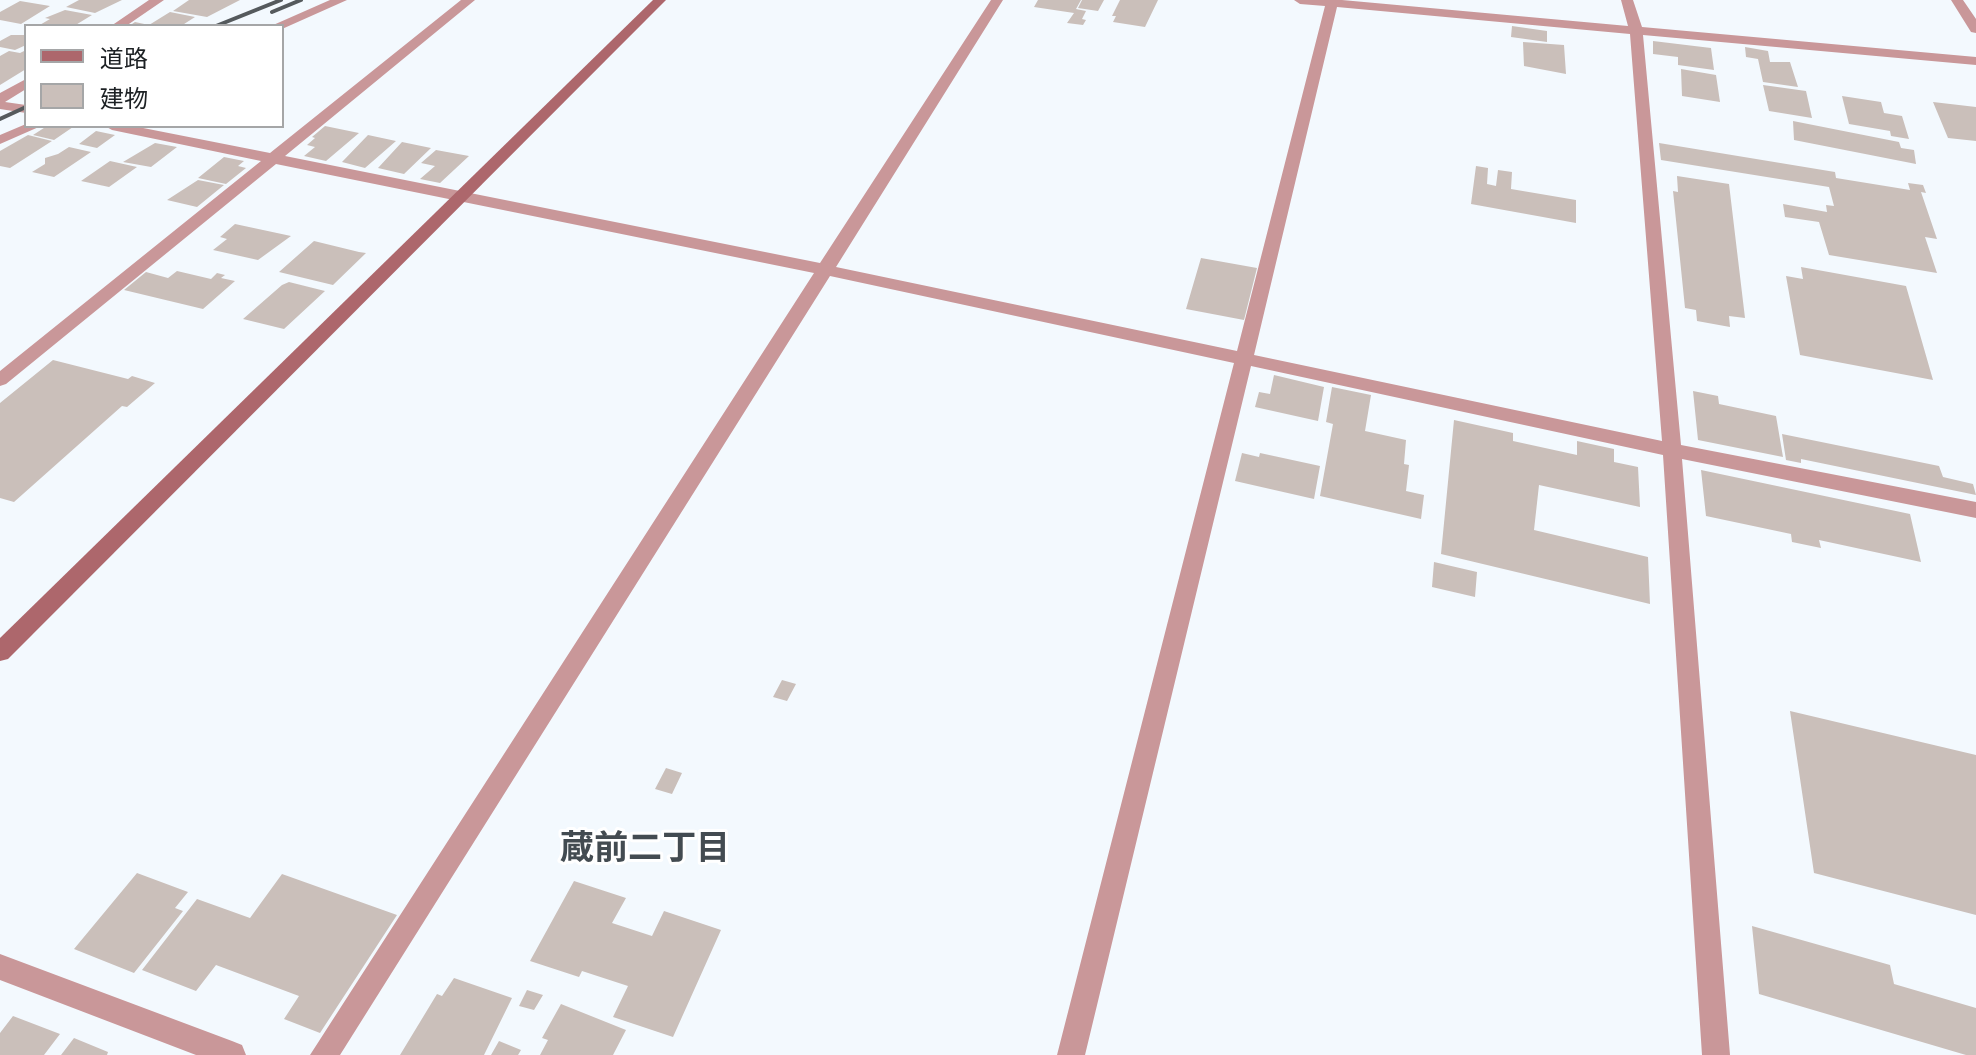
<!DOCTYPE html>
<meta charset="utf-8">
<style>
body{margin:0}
#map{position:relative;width:1976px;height:1055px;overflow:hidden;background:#f3f9fe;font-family:Roboto,"Noto Sans JP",sans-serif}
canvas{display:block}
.legend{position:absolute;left:24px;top:24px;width:260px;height:104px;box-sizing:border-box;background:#fff;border:2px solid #a5a6a7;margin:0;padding:10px 14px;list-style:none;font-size:24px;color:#1d2124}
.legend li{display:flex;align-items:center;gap:16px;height:40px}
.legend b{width:40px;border:2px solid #a5a6a7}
</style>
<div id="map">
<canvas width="1976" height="1055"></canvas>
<ul class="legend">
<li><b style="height:10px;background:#ad676c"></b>道路</li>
<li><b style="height:22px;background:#cabfba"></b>建物</li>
</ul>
</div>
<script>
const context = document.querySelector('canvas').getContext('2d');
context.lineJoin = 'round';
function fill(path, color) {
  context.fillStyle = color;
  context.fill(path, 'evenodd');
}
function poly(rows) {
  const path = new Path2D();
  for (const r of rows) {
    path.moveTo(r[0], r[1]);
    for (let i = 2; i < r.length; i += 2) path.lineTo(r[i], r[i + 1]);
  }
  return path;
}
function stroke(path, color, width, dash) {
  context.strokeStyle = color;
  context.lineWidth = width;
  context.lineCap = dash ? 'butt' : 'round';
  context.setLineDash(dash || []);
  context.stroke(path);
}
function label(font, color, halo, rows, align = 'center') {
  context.font = font + ' Roboto,"Noto Sans JP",sans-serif';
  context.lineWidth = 6;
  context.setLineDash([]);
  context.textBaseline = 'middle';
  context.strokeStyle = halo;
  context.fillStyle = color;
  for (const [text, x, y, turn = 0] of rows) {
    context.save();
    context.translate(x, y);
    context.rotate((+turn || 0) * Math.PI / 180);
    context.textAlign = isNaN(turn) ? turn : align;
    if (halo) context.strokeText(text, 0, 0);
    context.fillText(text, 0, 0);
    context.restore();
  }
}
const building = poly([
 [79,0,122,0,95,13,66,7],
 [189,0,240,0,207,17,173,11],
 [1038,0,1081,0,1076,9,1086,11,1082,19,1086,20,1083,25,1067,23,1074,13,1034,7],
 [1082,0,1104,0,1098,11,1078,8],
 [1120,0,1158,0,1145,27,1113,22,1116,16,1112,16],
 [20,1,50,6,21,24,0,20,0,12],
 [65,10,92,15,74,26,38,26,50,19,45,18],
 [170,12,195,17,181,26,129,26,135,22,149,25],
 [1512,26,1547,31,1547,42,1511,37],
 [11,35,26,35,26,45,15,50,0,47,0,41],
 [1653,41,1711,48,1714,70,1678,65,1678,57,1653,54],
 [1523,42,1564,45,1566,74,1524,66],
 [1745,47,1768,51,1770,62,1790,62,1798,87,1763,82,1758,59,1746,57],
 [26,50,26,69,0,85,0,56,9,51,20,53],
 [1681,69,1716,75,1720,102,1682,96],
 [1763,85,1806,91,1812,118,1769,111],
 [1842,96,1881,102,1884,113,1902,116,1909,139,1891,136,1890,131,1849,124],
 [1933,102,1976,107,1976,141,1948,138],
 [1793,121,1899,142,1901,148,1914,150,1916,164,1794,140],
 [47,126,69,126,73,127,54,140,33,135],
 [325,126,359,133,326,161,304,156,315,147,307,145,315,138,312,137],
 [96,131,115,135,97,148,79,144],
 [28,135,52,141,10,168,0,166,0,151],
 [368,135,396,141,365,168,342,162],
 [402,142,431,148,404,174,378,168],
 [155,143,177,147,151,167,123,162],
 [1659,143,1835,172,1836,178,1910,190,1908,183,1923,185,1926,193,1921,192,1937,239,1925,237,1937,273,1829,255,1819,222,1785,217,1783,204,1827,212,1826,205,1834,206,1829,187,1661,160],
 [69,147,91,152,54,177,32,172,45,164,45,158,58,154],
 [436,150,469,156,440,183,420,179,435,166,421,163],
 [224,157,244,161,238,166,246,168,226,184,198,178],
 [110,161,137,167,109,187,81,181],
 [1476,166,1488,168,1487,184,1496,186,1498,170,1512,172,1511,189,1576,200,1576,223,1471,204],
 [1677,176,1729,184,1745,318,1729,316,1730,327,1697,321,1696,310,1685,308,1673,191,1678,192],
 [198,180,224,185,197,207,167,200],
 [235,224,291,236,258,260,213,250,227,239,220,237],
 [314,241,359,252,366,253,333,285,279,272],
 [1201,258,1257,268,1244,320,1186,309],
 [1801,267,1906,286,1933,380,1800,355,1786,276,1803,279],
 [177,271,211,279,217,273,225,275,221,278,235,281,203,309,124,290,146,272,168,278],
 [289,282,325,291,284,329,243,319,282,285],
 [53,360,128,379,132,376,155,383,127,407,122,406,14,502,0,498,0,403],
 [1274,375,1324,387,1318,421,1255,407,1259,392,1270,394],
 [1332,387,1371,395,1365,431,1406,440,1404,464,1409,465,1406,491,1424,495,1421,519,1320,496,1333,424,1326,422],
 [1693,391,1718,396,1719,404,1776,416,1783,457,1698,440],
 [1454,420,1513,433,1513,441,1577,455,1577,441,1614,449,1614,462,1638,467,1640,507,1539,485,1534,530,1648,557,1650,604,1441,554],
 [1782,434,1939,466,1943,477,1973,484,1976,495,1801,459,1801,463,1786,460],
 [1242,453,1259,457,1260,453,1320,466,1314,499,1235,481],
 [1701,470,1910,514,1921,562,1819,540,1821,548,1792,542,1791,534,1706,516],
 [1434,562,1477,572,1475,597,1432,587],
 [782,680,796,684,787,701,773,697],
 [1790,711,1976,755,1976,915,1814,873],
 [666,768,682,773,672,794,655,789],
 [137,873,188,892,175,908,183,911,134,973,74,949],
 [282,874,397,915,320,1033,284,1019,299,996,216,965,196,991,142,970,197,899,250,918],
 [574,881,626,898,612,923,652,936,664,911,721,930,673,1037,613,1017,628,986,582,971,579,977,530,961],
 [1752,926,1890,965,1894,984,1976,1008,1976,1055,1966,1055,1759,994],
 [454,978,512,998,484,1055,400,1055,437,994,442,996],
 [527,990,543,995,534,1010,519,1006],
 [561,1004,626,1030,613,1055,540,1055,548,1040,542,1038],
 [13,1016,60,1034,44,1055,0,1055,0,1033],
 [74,1038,108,1052,107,1055,61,1055],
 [499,1041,521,1050,518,1055,491,1055]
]);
const street = poly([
 [149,0,164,0,126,26,111,26,149,0],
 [330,0,347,0,282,29,282,26,271,26,330,0],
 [461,0,475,0,285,156,820,263,991,0,1003,0,836,267,1237,351,1325,6,1300,4,1294,0,1342,0,1628,26,1621,0,1633,0,1642,27,1976,57,1976,65,1643,35,1681,445,1976,502,1976,518,1682,459,1730,1055,1702,1055,1663,455,1251,366,1085,1055,1057,1055,1234,363,830,276,340,1055,310,1055,814,273,276,164,6,384,0,386,0,371,261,161,112,130,105,126,133,126,270,153,461,0],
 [1337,7,1630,34,1662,441,1254,355,1337,7],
 [1951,0,1963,0,1976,19,1976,33,1971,32,1951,0],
 [26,79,26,89,5,102,26,105,26,113,0,109,0,93,26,79],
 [26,124,41,126,0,144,0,135,26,124],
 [0,954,232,1041,242,1045,246,1055,196,1055,0,980,0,954]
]);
const secondary = poly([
 [653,0,666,0,8,659,0,661,0,638,653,0]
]);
const rail = poly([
 [272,12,301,0],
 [216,26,281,0],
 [0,119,26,107]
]);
const nearNeighbourhoodnames = [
 ["蔵前二丁目",645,850]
];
fill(building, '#cabfba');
fill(street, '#c99799');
fill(secondary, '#ad676c');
stroke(rail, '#555a5d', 4);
label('bold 34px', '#434b51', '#fff', nearNeighbourhoodnames);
</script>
